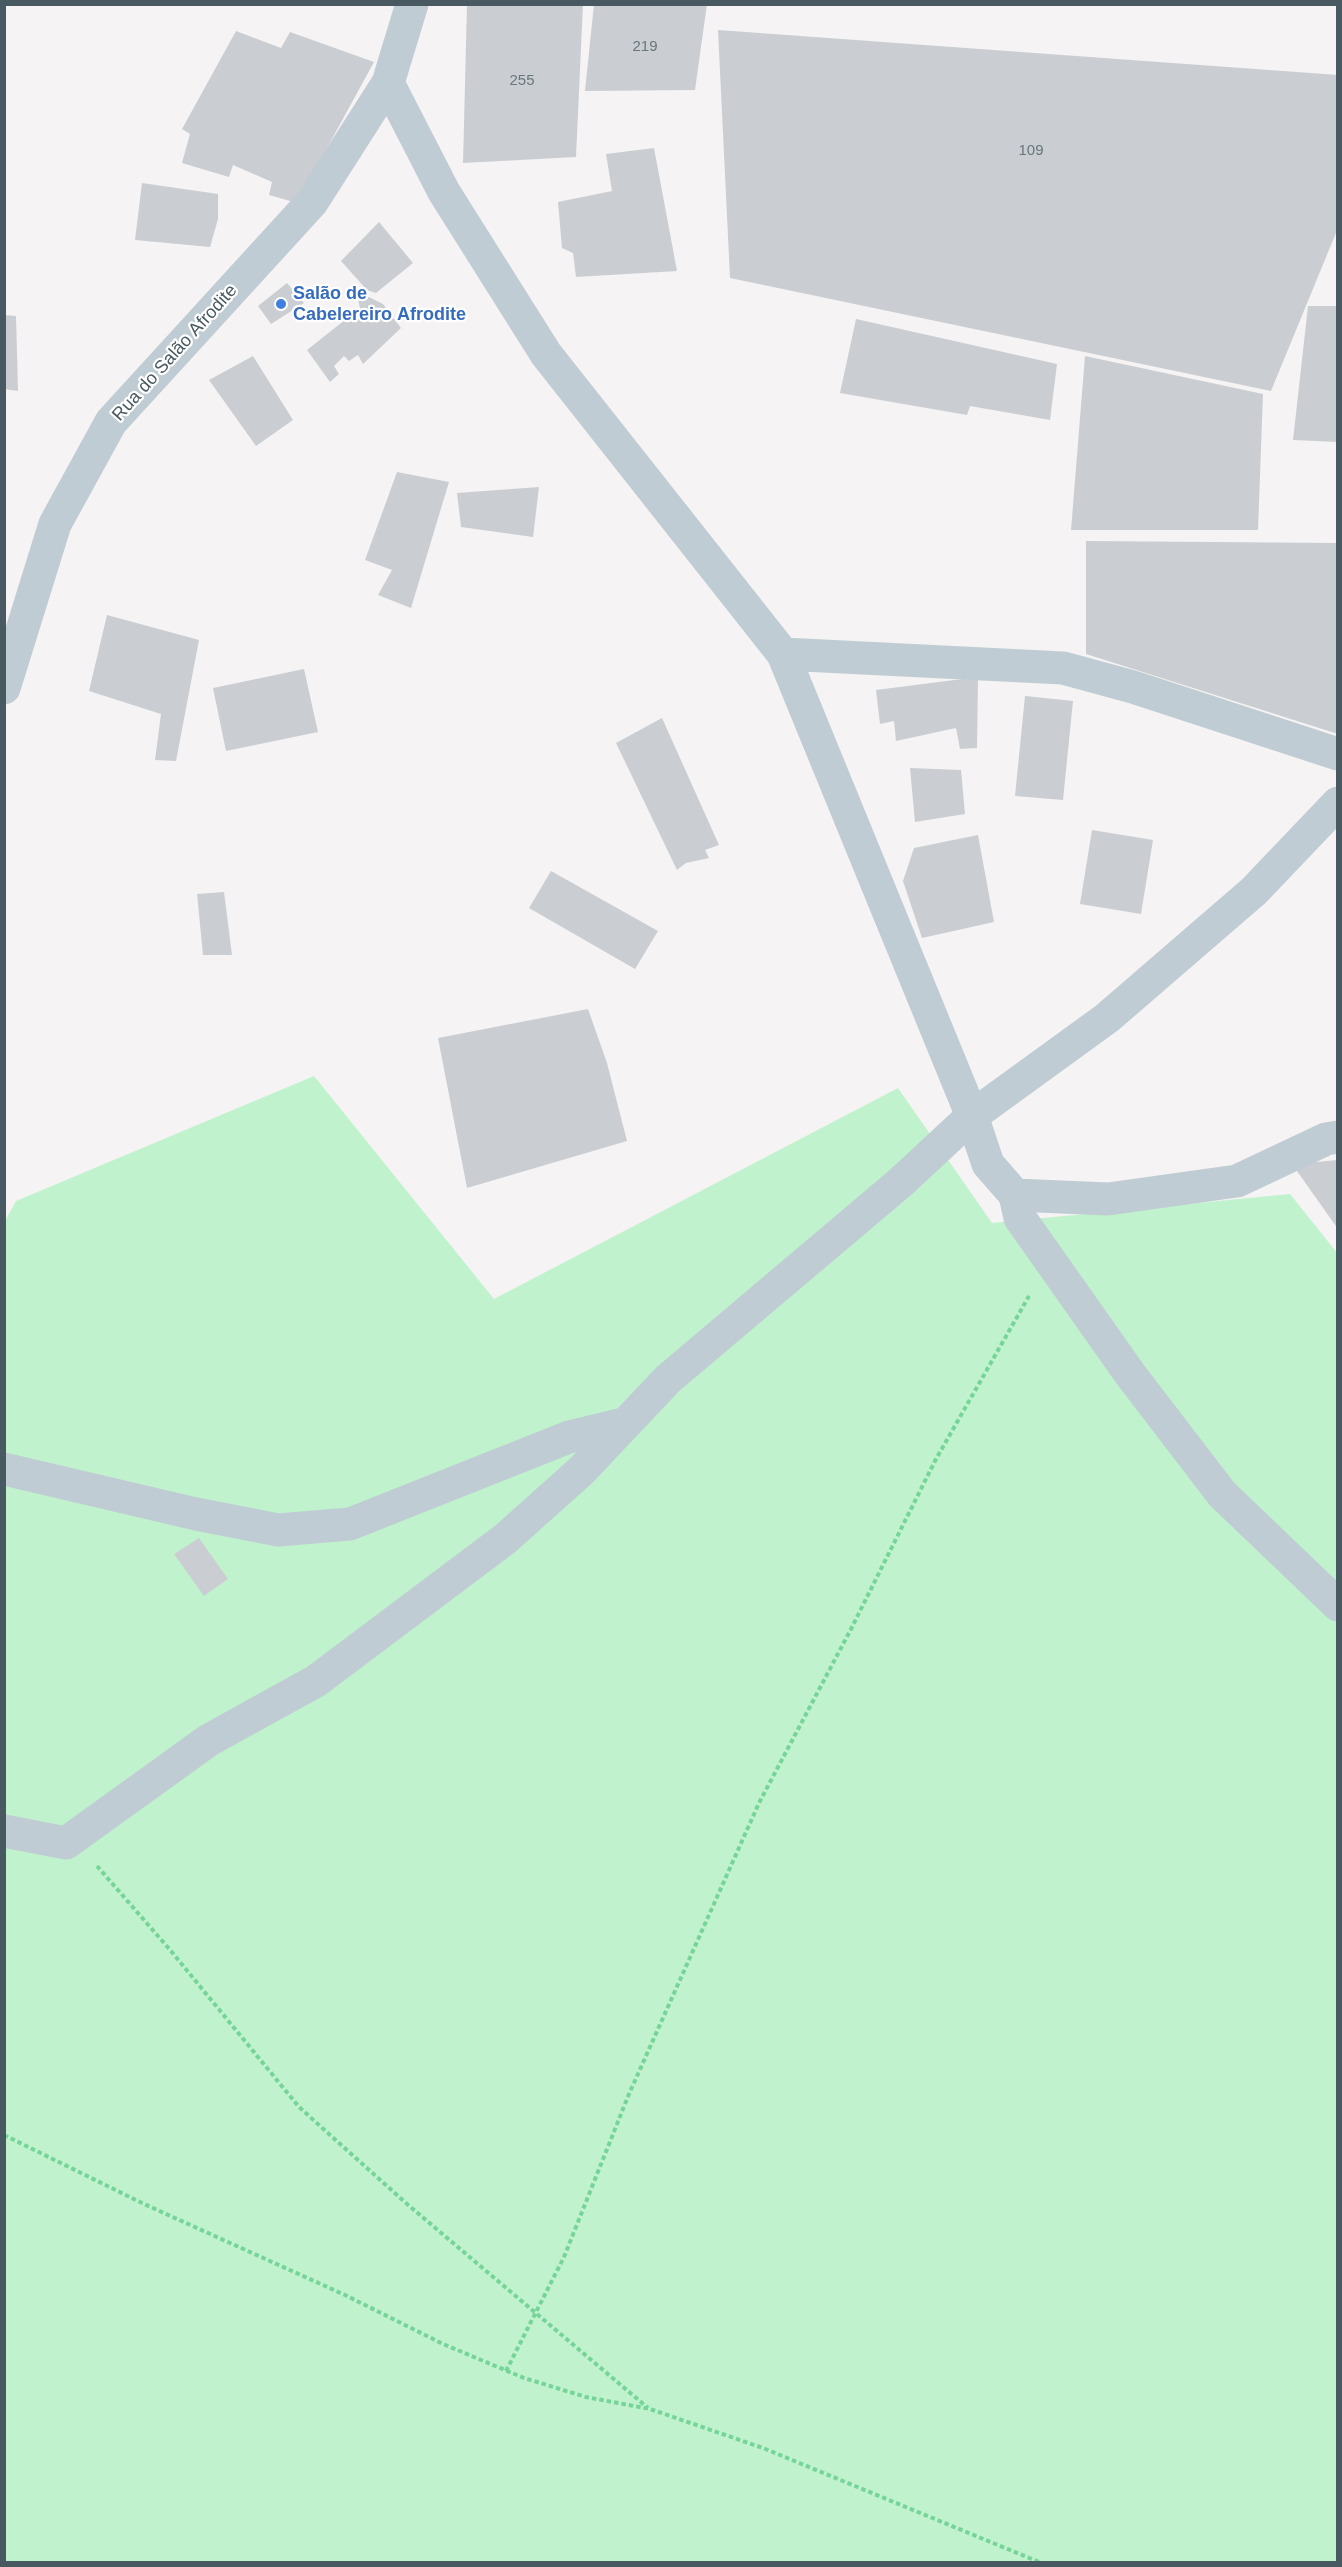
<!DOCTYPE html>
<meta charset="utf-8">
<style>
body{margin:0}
#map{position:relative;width:1342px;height:2567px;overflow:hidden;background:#f5f3f3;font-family:Helvetica,sans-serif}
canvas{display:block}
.frame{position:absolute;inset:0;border:6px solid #495962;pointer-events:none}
</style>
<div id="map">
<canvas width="1342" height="2567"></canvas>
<div class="frame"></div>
</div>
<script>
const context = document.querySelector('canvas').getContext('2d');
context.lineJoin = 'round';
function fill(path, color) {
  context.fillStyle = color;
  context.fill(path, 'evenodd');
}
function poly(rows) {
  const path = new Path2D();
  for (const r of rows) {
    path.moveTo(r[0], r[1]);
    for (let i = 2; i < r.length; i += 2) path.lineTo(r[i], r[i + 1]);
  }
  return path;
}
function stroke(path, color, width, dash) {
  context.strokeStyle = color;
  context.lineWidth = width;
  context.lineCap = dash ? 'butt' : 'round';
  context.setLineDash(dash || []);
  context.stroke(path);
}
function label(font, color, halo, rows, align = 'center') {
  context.font = font + ' Helvetica,sans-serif';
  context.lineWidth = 4.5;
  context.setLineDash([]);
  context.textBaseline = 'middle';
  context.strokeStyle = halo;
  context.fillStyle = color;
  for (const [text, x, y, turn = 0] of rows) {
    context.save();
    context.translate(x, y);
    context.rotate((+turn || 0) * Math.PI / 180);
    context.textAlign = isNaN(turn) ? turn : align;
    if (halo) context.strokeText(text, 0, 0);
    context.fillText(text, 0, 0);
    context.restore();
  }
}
const green = poly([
 [314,1076,494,1299,898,1088,992,1223,1290,1194,1338,1254,1337,2562,5,2562,4,1223,16,1201]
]);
const building = poly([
 [467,4,583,4,576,157,463,163],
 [594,4,707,4,695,90,585,91],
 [718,30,1338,75,1338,228,1271,391,730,278],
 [236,31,281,48,290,32,374,62,297,203,269,195,272,182,233,165,229,177,182,163,190,134,182,129],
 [654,148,677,271,576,277,573,253,562,248,558,202,612,191,606,154],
 [142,183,218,194,218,219,210,247,135,240],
 [379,222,413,263,376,293,367,290,341,261],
 [287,283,304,303,271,324,258,306],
 [365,295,383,304,401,328,363,364,358,355,349,361,344,356,334,366,339,374,330,382,307,350,360,308,358,299],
 [1308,306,1338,306,1338,442,1293,440],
 [4,315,16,316,18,391,4,389],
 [856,319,1057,364,1050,420,970,406,967,415,840,393],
 [253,356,293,420,256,446,209,380],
 [1085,356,1263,394,1258,530,1071,530],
 [397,472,449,482,411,608,378,595,392,570,365,560],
 [539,487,533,537,461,527,457,493],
 [1086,541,1338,543,1338,734,1086,654],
 [107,615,199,640,176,761,155,760,161,714,89,691],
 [304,669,318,732,226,751,213,688],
 [978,677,977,748,960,749,956,728,896,741,894,721,880,724,876,690],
 [1025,696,1073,701,1063,800,1015,796],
 [662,718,719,845,705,850,709,858,686,863,677,870,616,743],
 [910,768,961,770,965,814,915,822],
 [1092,830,1153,840,1141,914,1080,904],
 [978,835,994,922,922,938,903,881,914,848],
 [551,871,658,931,635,969,529,908],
 [224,892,232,955,203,955,197,894],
 [588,1009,607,1063,627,1141,467,1188,438,1038],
 [1338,1160,1338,1229,1292,1164],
 [199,1538,228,1579,204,1596,174,1554]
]);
const path = poly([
 [97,1866,171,1951,299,2107,407,2204,648,2408],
 [4,2135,144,2204,345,2295,443,2344,524,2378,586,2397,650,2409,763,2448,1039,2562],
 [506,2371,564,2257,629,2094,759,1803,850,1631,936,1459,1029,1296]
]);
const street = poly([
 [388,83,444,192,546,354,783,654,972,1116,988,1164,1015,1195,1020,1218,1130,1374,1222,1494,1338,1605],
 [783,654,1063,668,1133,687,1338,754],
 [4,688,55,524,111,422,312,202,388,83,412,4],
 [1015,1195,1108,1199,1237,1181,1326,1139,1338,1137],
 [4,1469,196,1514,278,1530,350,1524,569,1437,623,1424],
 [4,1831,66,1843,209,1740,316,1681,505,1539,581,1471,668,1379,901,1182,972,1116,1107,1018,1254,891,1338,803]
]);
const markers = [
 [281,304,6,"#3f7fe0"]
];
const numberNames = [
 ["219",645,47],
 ["255",522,81],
 ["109",1031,151]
];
const shopNames = [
 ["Salão de",293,294],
 ["Cabelereiro Afrodite",293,315]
];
const streetNames = [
 ["Rua do Salão Afrodite",175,353,-48]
];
fill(green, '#c0f3cd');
fill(building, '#caced2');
stroke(path, '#76d499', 4, [4.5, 3]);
stroke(street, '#c0ccd3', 33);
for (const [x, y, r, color] of markers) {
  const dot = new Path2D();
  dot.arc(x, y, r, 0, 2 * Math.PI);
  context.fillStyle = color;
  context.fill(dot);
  stroke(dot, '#fff', 2);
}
label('15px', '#69767e', null, numberNames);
label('bold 18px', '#366cbe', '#fff', shopNames, 'left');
label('18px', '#495962', '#fff', streetNames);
</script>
